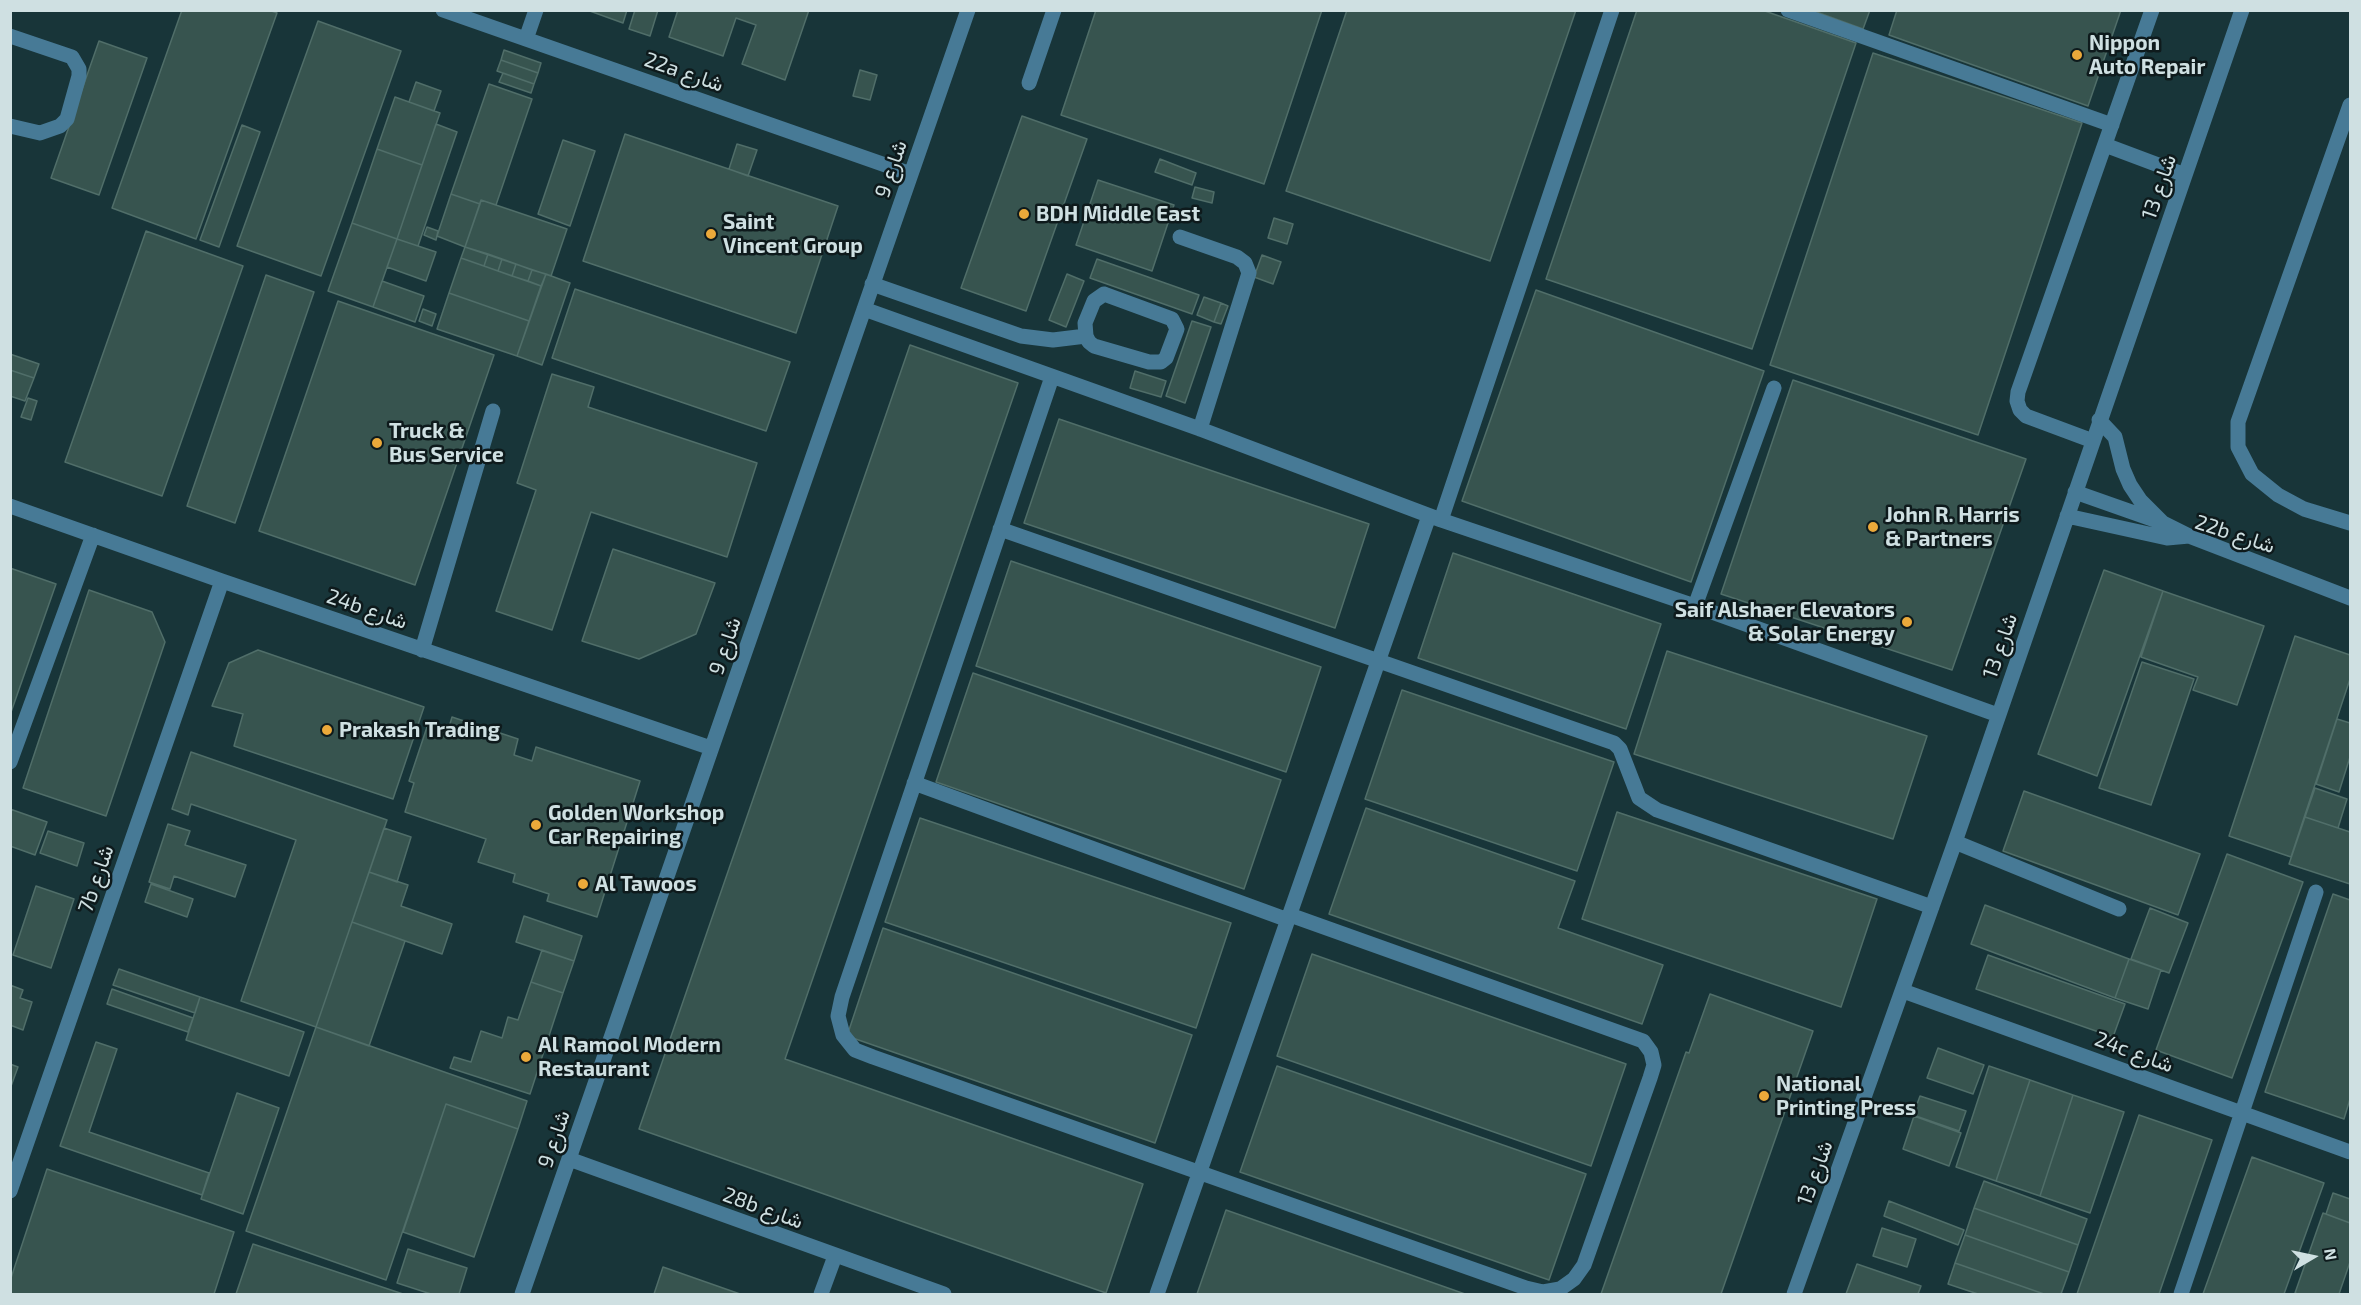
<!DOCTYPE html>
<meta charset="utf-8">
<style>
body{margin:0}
#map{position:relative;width:2361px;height:1305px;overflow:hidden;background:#183539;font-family:"Exo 2",sans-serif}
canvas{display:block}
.frame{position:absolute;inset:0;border:12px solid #cfe0e2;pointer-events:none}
.north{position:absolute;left:2283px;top:1227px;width:60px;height:60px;-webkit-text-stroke:4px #0e1a1c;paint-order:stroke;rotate:81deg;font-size:16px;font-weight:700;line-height:24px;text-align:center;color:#cfe0e2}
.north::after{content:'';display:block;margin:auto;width:21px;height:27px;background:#cfe0e2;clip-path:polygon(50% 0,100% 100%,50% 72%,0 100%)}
</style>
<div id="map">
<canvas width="2361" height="1305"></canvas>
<div class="frame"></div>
<div class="north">N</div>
</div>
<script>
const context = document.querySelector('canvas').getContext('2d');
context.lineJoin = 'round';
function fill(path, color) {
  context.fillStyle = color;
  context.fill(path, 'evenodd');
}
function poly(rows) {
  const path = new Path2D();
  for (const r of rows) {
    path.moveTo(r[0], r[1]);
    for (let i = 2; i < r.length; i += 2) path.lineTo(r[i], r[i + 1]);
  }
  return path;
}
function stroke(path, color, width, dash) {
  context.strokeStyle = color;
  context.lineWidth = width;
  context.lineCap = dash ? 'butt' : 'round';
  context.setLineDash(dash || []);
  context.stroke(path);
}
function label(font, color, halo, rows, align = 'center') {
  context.font = font + ' "Exo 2",Vazirmatn,sans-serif';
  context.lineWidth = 5;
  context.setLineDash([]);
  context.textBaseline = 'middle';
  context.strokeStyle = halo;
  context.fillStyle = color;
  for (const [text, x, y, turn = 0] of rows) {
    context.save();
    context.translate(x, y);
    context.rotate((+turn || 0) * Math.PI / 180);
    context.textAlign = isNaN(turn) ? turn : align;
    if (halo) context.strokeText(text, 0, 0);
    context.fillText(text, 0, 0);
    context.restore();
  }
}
const building = poly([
 [182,10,269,10,277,13,196,239,112,208,182,10],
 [587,10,627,10,623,23,587,10],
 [635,10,658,10,650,36,629,29,635,10],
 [678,10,809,10,785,80,742,64,756,25,736,18,723,56,669,37,678,10],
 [1096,10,1322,10,1264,184,1061,115,1096,10],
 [1347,10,1576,10,1490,261,1286,191,1347,10],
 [1637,10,1762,10,1856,43,1752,349,1546,279,1637,10],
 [1811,10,1870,10,1863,29,1811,10],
 [1897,10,2121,10,2088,106,1889,35,1897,10],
 [318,21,401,51,321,276,237,246,318,21],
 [99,41,147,58,99,195,51,178,99,41],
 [504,50,541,63,538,73,501,60,504,50],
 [1873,53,2082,123,1978,435,1770,365,1873,53],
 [501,60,538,73,534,84,497,71,501,60],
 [860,70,877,75,870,100,853,96,860,70],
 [503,73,534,84,531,93,499,82,503,73],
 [416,82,441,91,434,111,409,102,416,82],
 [489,84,532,99,496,205,481,200,480,204,451,194,489,84],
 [395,97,440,113,422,165,377,149,395,97],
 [1022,116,1087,139,1026,311,961,288,1022,116],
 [436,124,457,132,418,246,397,239,436,124],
 [242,125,260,132,219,247,200,240,242,125],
 [625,134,838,206,796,333,583,261,625,134],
 [563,140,595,151,570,226,538,214,563,140],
 [737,144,757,150,748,176,729,169,737,144],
 [377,149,422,165,397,239,352,223,377,149],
 [1160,159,1196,173,1192,185,1155,172,1160,159],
 [1098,180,1174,205,1152,271,1076,245,1098,180],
 [1195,187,1214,192,1212,203,1192,198,1195,187],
 [451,194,480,204,465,247,437,236,451,194],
 [481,200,567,229,551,276,465,247,481,200],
 [1274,218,1293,224,1287,244,1268,238,1274,218],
 [352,223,397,239,373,307,328,291,352,223],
 [427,227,438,231,436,240,424,235,427,227],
 [146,231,243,266,162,496,65,462,146,231],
 [397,239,436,252,426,281,387,267,397,239],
 [465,247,488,254,484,266,461,258,465,247],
 [488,254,502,259,498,271,484,266,488,254],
 [1262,255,1281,262,1273,284,1254,277,1262,255],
 [461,258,541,286,529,321,449,293,461,258],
 [502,259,516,264,512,276,498,271,502,259],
 [1097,259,1199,295,1192,314,1090,278,1097,259],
 [516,264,532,270,528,281,512,276,516,264],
 [532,270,546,274,541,286,528,281,532,270],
 [546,274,570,283,542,365,517,356,546,274],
 [1067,274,1084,281,1066,327,1049,320,1067,274],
 [266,275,314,292,235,523,187,506,266,275],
 [382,281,424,296,415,322,373,307,382,281],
 [575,289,790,362,766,431,552,358,575,289],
 [1536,290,1764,371,1691,582,1462,501,1536,290],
 [449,293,529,321,517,356,437,329,449,293],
 [1204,297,1221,303,1214,322,1197,315,1204,297],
 [338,301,494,355,415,585,259,531,338,301],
 [1221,303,1228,306,1221,324,1214,322,1221,303],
 [423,309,436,314,432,326,419,321,423,309],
 [1192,321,1211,327,1185,403,1166,396,1192,321],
 [910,345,1018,383,785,1059,1143,1184,1106,1293,639,1129,910,345],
 [10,354,39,364,34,378,10,370,10,354],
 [10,370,34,378,25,401,10,396,10,370],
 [1135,371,1166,381,1161,397,1130,388,1135,371],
 [552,374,594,387,588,407,757,463,727,557,591,512,552,630,496,611,536,490,517,483,552,374],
 [1793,380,2026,459,1952,670,1721,594,1793,380],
 [28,398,37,401,31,420,21,417,28,398],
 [1059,419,1369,524,1335,628,1024,523,1059,419],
 [613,549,715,583,696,634,639,659,582,641,613,549],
 [1453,553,1661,624,1626,729,1418,658,1453,553],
 [1011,561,1321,667,1286,772,976,666,1011,561],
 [10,568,56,584,10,715,10,568],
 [2104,570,2163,591,2097,776,2038,754,2104,570],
 [89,590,152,612,165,642,106,816,23,788,89,590],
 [2163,591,2264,626,2237,705,2193,690,2198,677,2141,657,2163,591],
 [2295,636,2350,655,2350,679,2291,857,2229,836,2295,636],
 [258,650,424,707,393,799,234,746,243,714,212,706,229,663,258,650],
 [1667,651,1927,736,1893,839,1634,754,1667,651],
 [2142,662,2194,679,2151,805,2099,788,2142,662],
 [973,673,1281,780,1244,889,936,782,973,673],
 [1402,690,1614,762,1577,871,1365,799,1402,690],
 [452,717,518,739,514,755,532,761,536,747,640,781,597,917,547,901,549,894,513,882,515,874,478,862,486,839,405,812,414,783,409,781,427,727,447,734,452,717],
 [2337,719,2350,723,2350,757,2339,792,2316,784,2337,719],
 [191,752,387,820,316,1027,241,1001,296,840,191,804,188,815,172,809,191,752],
 [2315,788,2347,799,2338,828,2305,817,2315,788],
 [2024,791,2200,854,2178,915,2003,851,2024,791],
 [1366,808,1575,881,1558,928,1663,965,1642,1024,1329,914,1366,808],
 [10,809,47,822,35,855,10,846,10,809],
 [1617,812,1877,899,1841,1007,1582,919,1617,812],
 [2305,817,2350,832,2350,884,2289,864,2305,817],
 [920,818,1231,923,1196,1028,885,922,920,818],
 [168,824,190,831,185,845,246,865,235,897,174,876,170,889,149,882,168,824],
 [384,828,411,837,397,882,369,872,384,828],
 [48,831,84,843,77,866,40,853,48,831],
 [2227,854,2303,882,2232,1078,2156,1050,2227,854],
 [369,872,408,885,401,906,452,924,442,954,352,922,369,872],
 [151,884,193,899,187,917,145,902,151,884],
 [36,886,74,899,51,968,13,955,36,886],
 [2333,894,2350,900,2350,1099,2344,1119,2265,1092,2333,894],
 [1985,905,2129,959,2115,998,1971,944,1985,905],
 [2150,908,2188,923,2169,973,2131,959,2150,908],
 [524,916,582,936,574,961,516,942,524,916],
 [352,922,405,941,369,1046,316,1027,352,922],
 [883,928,1192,1035,1155,1143,847,1036,883,928],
 [542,950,574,961,563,993,531,982,542,950],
 [1312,954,1626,1064,1591,1166,1277,1056,1312,954],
 [1988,955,2125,1004,2113,1037,1976,989,1988,955],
 [2129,959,2161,970,2148,1009,2115,998,2129,959],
 [119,969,200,997,195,1013,113,985,119,969],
 [531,982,563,993,530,1094,450,1068,454,1057,471,1062,481,1031,502,1038,508,1017,518,1020,531,982],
 [10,985,23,990,20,998,32,1002,23,1030,10,1025,10,985],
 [112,989,193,1018,188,1032,107,1004,112,989],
 [1710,994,1813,1031,1721,1294,1601,1294,1686,1052,1689,1053,1710,994],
 [200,997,304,1032,289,1076,186,1040,200,997],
 [316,1027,527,1101,518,1129,446,1104,386,1280,246,1231,316,1027],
 [96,1042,117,1049,89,1132,209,1173,202,1195,60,1146,96,1042],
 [1938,1048,1984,1065,1973,1094,1927,1078,1938,1048],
 [10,1064,18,1067,10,1089,10,1064],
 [1277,1066,1586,1174,1549,1280,1240,1172,1277,1066],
 [1989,1066,2030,1080,1996,1181,1956,1167,1989,1066],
 [2030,1080,2073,1095,2040,1196,1996,1181,2030,1080],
 [237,1093,279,1108,243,1214,201,1199,237,1093],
 [2073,1095,2124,1112,2090,1213,2040,1196,2073,1095],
 [1920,1096,1966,1111,1959,1131,1913,1115,1920,1096],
 [446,1104,518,1129,474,1257,403,1232,446,1104],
 [2139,1115,2212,1140,2159,1294,2077,1294,2139,1115],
 [1914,1116,1961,1133,1949,1166,1903,1149,1914,1116],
 [2252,1157,2324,1183,2284,1294,2203,1294,2252,1157],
 [47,1169,234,1232,214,1294,10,1294,10,1281,47,1169],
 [1984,1181,2087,1219,2078,1245,1974,1208,1984,1181],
 [2333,1193,2350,1199,2350,1223,2326,1214,2333,1193],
 [1889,1201,1964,1230,1958,1245,1884,1216,1889,1201],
 [1974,1208,2078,1245,2069,1272,1965,1235,1974,1208],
 [1226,1210,1465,1294,1197,1294,1226,1210],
 [2323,1213,2350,1223,2350,1262,2339,1294,2298,1294,2295,1293,2323,1213],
 [1882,1228,1916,1239,1907,1267,1873,1256,1882,1228],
 [1965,1235,2069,1272,2061,1294,2044,1294,1955,1263,1965,1235],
 [253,1244,403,1294,236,1294,253,1244],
 [408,1249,467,1268,459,1294,431,1294,397,1283,408,1249],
 [1955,1263,2044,1294,1978,1294,1948,1284,1955,1263],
 [1857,1264,1921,1286,1918,1294,1846,1294,1857,1264],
 [663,1267,740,1294,654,1294,663,1267]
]);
const minor = poly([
 [443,10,911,174],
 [1788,10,2112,125],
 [10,36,72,57,79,69,79,76,67,119,60,126,40,133,10,126],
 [526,39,536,10],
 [1029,83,1054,10],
 [2350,105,2238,422,2238,447,2252,474,2278,495,2304,509,2350,523],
 [2105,145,2185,175],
 [1180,237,1237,257,1245,263,1249,273,1200,429],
 [872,284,1021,336,1053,340,1086,336],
 [1104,294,1172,319,1177,329,1166,358,1161,362,1149,362,1094,346,1089,342,1086,336,1085,323,1094,301,1104,294],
 [864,309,1200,429,1441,520,1695,606,1998,715],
 [1052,377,842,997,838,1016,843,1035,855,1050,873,1057,1526,1288,1543,1292,1560,1289,1574,1279,1584,1265,1650,1078,1654,1065,1651,1052,1643,1041,1290,915],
 [2099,420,2115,437,2123,469,2130,485,2140,500,2163,523],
 [2093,441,2026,416,2020,410,2017,401,2018,392,2152,10],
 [2075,492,2163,523,2189,536],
 [10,506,222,581,711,748],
 [2067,516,2167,538,2189,536,2350,598],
 [1441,520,1612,10],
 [1000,529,1614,743,1620,749,1639,798,1657,810,1932,907],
 [1695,606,1774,388],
 [422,650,493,411],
 [10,762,93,535],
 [914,783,1288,920],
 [1955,842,2119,909],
 [1903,991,2350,1152],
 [569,1159,944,1294],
 [10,1191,222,581],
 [522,1294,968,10],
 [821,1294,835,1256],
 [1157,1294,1429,516],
 [1794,1294,1955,842,2242,10],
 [2181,1294,2316,892]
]);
const markers = [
 [2077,55,6,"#eba93a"],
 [1024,214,6,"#eba93a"],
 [711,234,6,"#eba93a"],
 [377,443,6,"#eba93a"],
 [1873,527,6,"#eba93a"],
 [1907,622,6,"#eba93a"],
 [327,730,6,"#eba93a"],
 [536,825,6,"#eba93a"],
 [583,884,6,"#eba93a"],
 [526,1057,6,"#eba93a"],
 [1764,1096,6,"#eba93a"]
];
const poiNames = [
 ["Nippon",2089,43],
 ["Auto Repair",2089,67],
 ["BDH Middle East",1036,214],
 ["Saint",723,222],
 ["Vincent Group",723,246],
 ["Truck &",389,431],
 ["Bus Service",389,455],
 ["John R. Harris",1885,515],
 ["& Partners",1885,539],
 ["Saif Alshaer Elevators",1895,610,"right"],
 ["& Solar Energy",1895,634,"right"],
 ["Prakash Trading",339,730],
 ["Golden Workshop",548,813],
 ["Car Repairing",548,837],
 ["Al Tawoos",595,884],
 ["Al Ramool Modern",538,1045],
 ["Restaurant",538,1069],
 ["National",1776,1084],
 ["Printing Press",1776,1108]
];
const streetNames = [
 ["22a شارع",684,72,19],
 ["شارع 9",891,169,-71],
 ["شارع 13",2159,187,-71],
 ["22b شارع",2235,534,18],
 ["24b شارع",367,609,19],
 ["شارع 9",725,646,-71],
 ["شارع 13",2000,646,-71],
 ["7b شارع",96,879,-71],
 ["24c شارع",2134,1052,20],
 ["شارع 9",554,1139,-71],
 ["شارع 13",1815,1173,-70],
 ["28b شارع",763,1208,20]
];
fill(building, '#37544f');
stroke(building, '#506e69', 1.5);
stroke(minor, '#477a96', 15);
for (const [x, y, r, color] of markers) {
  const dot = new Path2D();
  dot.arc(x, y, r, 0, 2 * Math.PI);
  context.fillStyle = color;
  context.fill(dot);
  stroke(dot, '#0e1a1c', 2);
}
label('bold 21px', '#cfe0e2', '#0e1a1c', poiNames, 'left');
label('21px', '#cfe0e2', '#0e1a1c', streetNames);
</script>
